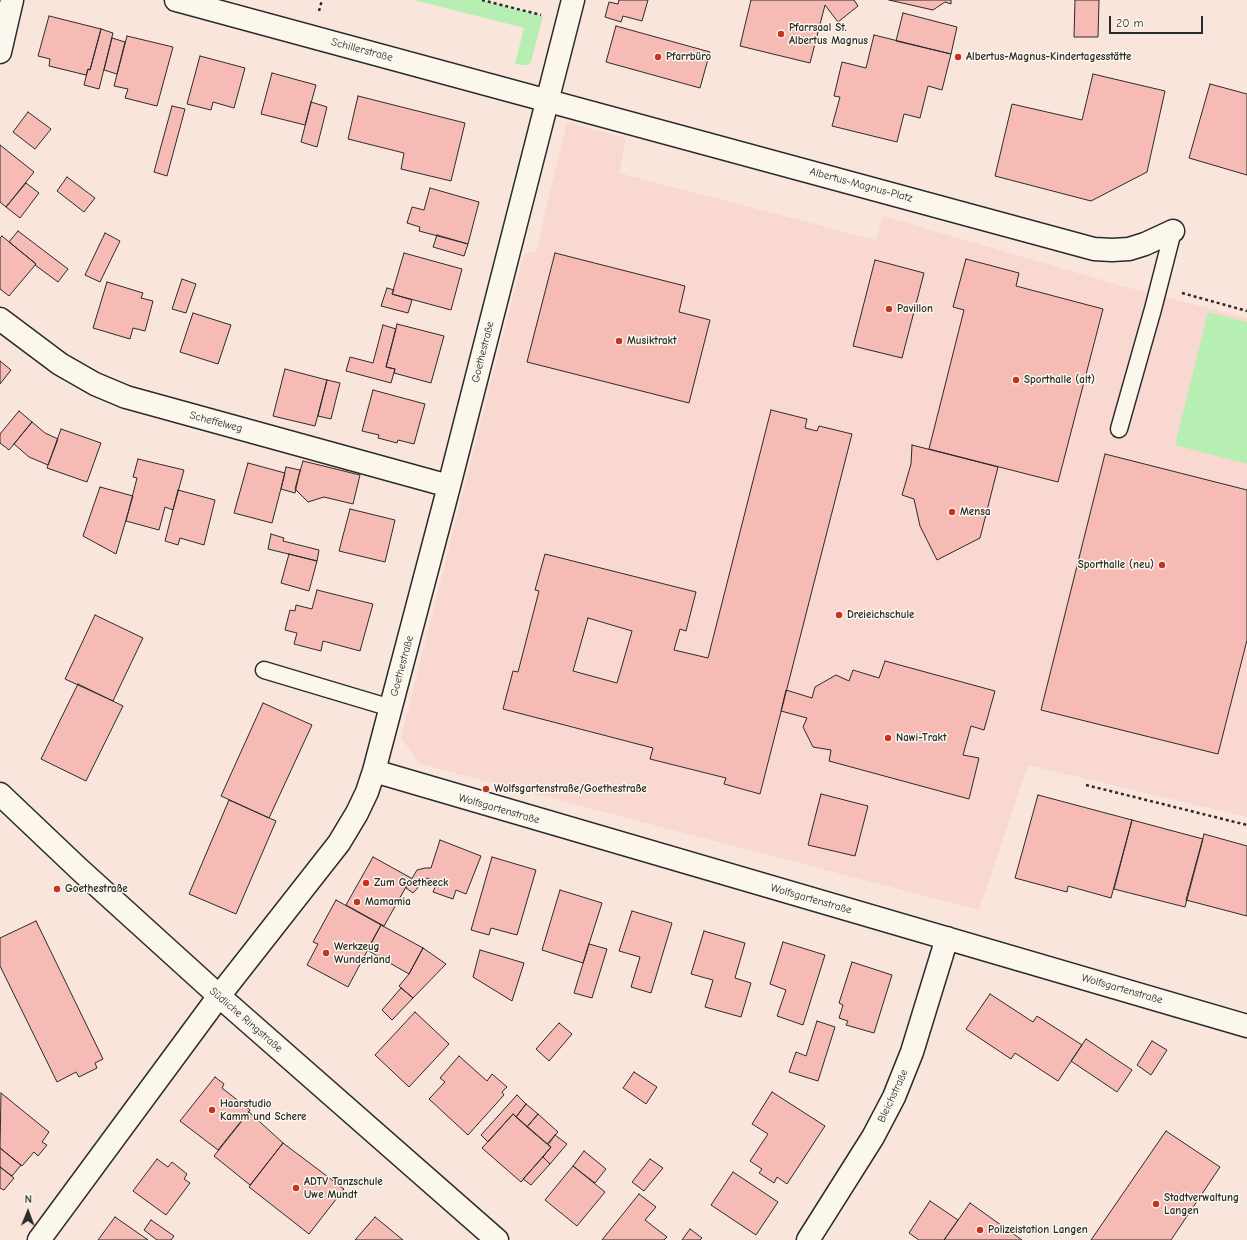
<!DOCTYPE html>
<meta charset="utf-8">
<style>
body{margin:0}
#map{position:relative;width:1247px;height:1240px;overflow:hidden;background:#fae5dc;font-family:"Comic Neue",sans-serif}
canvas{display:block}
.north{position:absolute;left:8px;top:1192px;width:40px;height:40px;-webkit-text-stroke:3px #fbf7ec;paint-order:stroke;rotate:1deg;font-size:11px;font-weight:700;line-height:16px;text-align:center;color:#2b2b2b}
.north::after{content:'';display:block;margin:auto;width:14px;height:18px;background:#2b2b2b;clip-path:polygon(50% 0,100% 100%,50% 72%,0 100%)}
.scale{position:absolute;left:1109px;top:16px;width:94px;height:18px;box-sizing:border-box;border:2px solid #2b2b2b;border-top:0;padding-left:5px;font-size:12px;line-height:14px;white-space:nowrap;color:#2b2b2b;-webkit-text-stroke:3px #fbf7ec;paint-order:stroke}
</style>
<div id="map">
<canvas width="1247" height="1240"></canvas>
<div class="north">N</div>
<div class="scale">20 m</div>
</div>
<script>
const context = document.querySelector('canvas').getContext('2d');
context.lineJoin = 'round';
function fill(path, color) {
  context.fillStyle = color;
  context.fill(path, 'evenodd');
}
function poly(rows) {
  const path = new Path2D();
  for (const r of rows) {
    path.moveTo(r[0], r[1]);
    for (let i = 2; i < r.length; i += 2) path.lineTo(r[i], r[i + 1]);
  }
  return path;
}
function stroke(path, color, width, dash) {
  context.strokeStyle = color;
  context.lineWidth = width;
  context.lineCap = dash ? 'butt' : 'round';
  context.setLineDash(dash || []);
  context.stroke(path);
}
function label(font, color, halo, rows, align = 'center') {
  context.font = font + ' "Comic Neue",sans-serif';
  context.lineWidth = 3;
  context.setLineDash([]);
  context.textBaseline = 'middle';
  context.strokeStyle = halo;
  context.fillStyle = color;
  for (const [text, x, y, turn = 0] of rows) {
    context.save();
    context.translate(x, y);
    context.rotate((+turn || 0) * Math.PI / 180);
    context.textAlign = isNaN(turn) ? turn : align;
    if (halo) context.strokeText(text, 0, 0);
    context.fillText(text, 0, 0);
    context.restore();
  }
}
const built = poly([
 [567,122,626,138,619,173,876,240,883,216,1122,286,1247,318,1247,817,1028,765,979,910,420,764,401,738,463,491,524,254,536,251]
]);
const green = poly([
 [414,0,481,0,543,16,531,62,528,65,523,65,515,64,524,28],
 [1208,312,1247,322,1247,464,1175,445]
]);
const building = poly([
 [619,0,648,0,642,21,623,16,621,22,605,17,609,2,618,4,619,0],
 [751,0,854,0,858,6,838,22,825,5,810,63,740,46,751,0],
 [889,0,951,0,951,4,945,2,933,10,889,0],
 [1075,0,1099,0,1098,37,1074,37,1075,0],
 [903,13,957,27,951,54,896,41,903,13],
 [49,16,101,29,90,70,88,69,86,75,49,66,50,59,38,56,49,16],
 [616,26,710,52,700,88,606,62,616,26],
 [101,29,113,33,99,89,84,85,88,69,90,70,101,29],
 [874,35,951,54,942,90,928,86,920,118,904,114,897,142,832,126,840,97,834,96,842,62,866,68,874,35],
 [127,36,173,47,157,106,125,98,128,89,114,86,127,36],
 [112,38,125,42,117,74,104,70,112,38],
 [200,56,245,68,234,108,213,102,211,110,187,104,200,56],
 [272,73,316,85,305,125,261,114,272,73],
 [1093,74,1165,91,1147,172,1091,201,995,176,1012,104,1082,120,1093,74],
 [1210,84,1247,94,1247,175,1189,158,1210,84],
 [358,96,465,123,451,181,401,169,404,153,348,139,358,96],
 [311,102,327,107,317,147,301,142,311,102],
 [172,106,185,109,167,176,154,172,172,106],
 [28,112,51,129,35,149,13,132,28,112],
 [0,145,34,172,6,207,0,202,0,145],
 [67,177,95,198,84,212,57,191,67,177],
 [26,183,39,193,20,218,6,207,26,183],
 [430,188,479,202,468,244,419,231,420,227,407,223,412,207,424,210,430,188],
 [18,231,68,269,58,282,35,265,36,264,9,242,18,231],
 [105,233,120,241,100,282,85,275,105,233],
 [437,235,468,244,464,256,433,247,437,235],
 [2,236,36,264,9,296,0,289,0,238,2,236],
 [404,253,462,269,451,310,392,294,404,253],
 [555,253,685,286,679,312,710,320,689,403,527,362,555,253],
 [966,259,1019,273,1016,286,1103,309,1058,482,929,449,964,310,953,307,966,259],
 [875,260,924,273,902,358,853,346,875,260],
 [182,279,196,284,186,313,172,309,182,279],
 [107,282,143,293,141,298,153,301,145,331,133,328,130,339,93,328,107,282],
 [387,288,394,290,392,294,412,300,408,313,381,306,387,288],
 [193,313,231,325,218,364,180,352,193,313],
 [397,324,444,336,431,383,394,373,395,369,386,367,397,324],
 [383,325,396,329,386,367,395,369,391,383,346,371,350,357,373,363,383,325],
 [0,361,11,370,0,384,0,361],
 [285,369,327,380,315,426,273,416,285,369],
 [327,380,340,383,331,419,318,416,327,380],
 [373,390,425,404,414,444,398,440,397,443,378,438,379,435,362,431,373,390],
 [771,410,807,419,805,428,817,431,819,426,852,434,760,794,724,784,726,778,650,759,653,748,503,709,513,671,518,672,539,591,535,590,545,554,696,592,686,631,680,629,674,650,708,658,771,410],
 [588,618,632,631,617,683,573,671,588,618],
 [19,411,32,422,9,450,0,443,0,434,19,411],
 [32,422,45,433,58,439,48,465,29,457,14,444,32,422],
 [61,429,101,443,87,482,47,468,61,429],
 [912,445,998,467,980,538,937,560,920,526,914,499,902,495,911,464,912,445],
 [1105,454,1247,490,1247,640,1218,754,1041,710,1105,454],
 [138,459,184,470,173,510,165,507,159,530,126,521,137,478,133,477,138,459],
 [303,461,360,475,353,504,324,497,308,502,295,489,303,461],
 [248,463,285,473,272,523,234,513,248,463],
 [286,467,300,470,295,493,281,489,286,467],
 [100,487,133,496,116,554,83,536,100,487],
 [178,490,215,500,204,545,180,538,178,545,165,541,178,490],
 [350,509,395,520,385,562,339,551,350,509],
 [271,534,284,538,283,541,319,550,317,561,268,549,271,534],
 [289,554,317,561,309,591,281,583,289,554],
 [317,590,373,604,360,651,323,641,321,651,294,644,297,633,285,630,290,610,295,611,296,605,312,609,317,590],
 [95,615,143,638,113,701,65,679,95,615],
 [885,661,995,691,984,730,971,726,963,755,979,758,969,799,829,761,831,750,813,747,803,727,807,718,781,711,786,690,812,698,815,687,836,675,849,681,853,670,879,678,885,661],
 [78,684,123,706,86,781,41,759,78,684],
 [263,703,312,725,269,818,221,796,263,703],
 [821,794,868,806,855,856,808,845,821,794],
 [1038,795,1132,820,1111,898,1068,886,1067,892,1015,878,1038,795],
 [229,800,276,821,236,914,189,894,229,800],
 [1132,820,1203,839,1185,907,1114,889,1132,820],
 [1204,834,1247,846,1247,916,1186,900,1204,834],
 [440,840,481,856,466,894,456,890,453,899,433,892,437,882,427,878,413,893,406,888,417,870,425,868,431,868,440,840],
 [373,857,411,878,384,926,346,905,373,857],
 [492,857,536,870,517,935,491,928,489,935,471,930,492,857],
 [560,890,602,903,583,963,542,950,560,890],
 [336,900,381,925,348,987,307,965,318,944,313,942,336,900],
 [632,911,672,923,651,993,631,987,640,957,619,951,632,911],
 [36,921,103,1059,95,1063,97,1068,79,1077,76,1072,57,1082,0,966,0,938,36,921],
 [381,925,423,948,409,974,367,950,381,925],
 [704,931,745,943,735,978,751,983,741,1017,705,1007,713,980,691,974,704,931],
 [783,942,825,955,803,1025,777,1016,786,990,770,984,783,942],
 [589,944,607,949,592,998,574,993,589,944],
 [423,948,446,964,413,998,399,986,409,974,423,948],
 [480,950,524,963,512,1001,473,977,480,950],
 [852,962,892,975,874,1033,846,1025,848,1021,839,1018,843,1005,839,1003,852,962],
 [401,988,413,998,392,1020,382,1010,401,988],
 [990,994,1033,1022,1037,1016,1082,1045,1058,1081,1015,1053,1011,1059,966,1029,990,994],
 [415,1012,449,1044,409,1087,375,1055,415,1012],
 [817,1021,835,1027,818,1081,789,1072,796,1052,806,1056,817,1021],
 [559,1023,572,1034,549,1061,536,1049,559,1023],
 [1086,1039,1132,1070,1117,1092,1071,1061,1086,1039],
 [1152,1041,1167,1050,1151,1075,1137,1065,1152,1041],
 [459,1056,487,1081,492,1074,507,1087,502,1092,504,1095,468,1135,429,1099,445,1082,440,1078,459,1056],
 [634,1072,657,1087,646,1104,623,1088,634,1072],
 [215,1077,224,1084,222,1088,250,1110,218,1150,180,1121,215,1077],
 [772,1092,825,1126,787,1184,777,1177,774,1183,759,1173,762,1169,750,1161,768,1134,752,1124,772,1092],
 [1,1093,49,1132,42,1142,47,1145,38,1156,34,1152,22,1166,0,1148,1,1093],
 [517,1095,526,1104,516,1117,513,1114,488,1142,481,1135,517,1095],
 [526,1104,538,1114,527,1127,516,1117,526,1104],
 [249,1112,283,1143,250,1185,214,1156,249,1112],
 [513,1114,551,1147,521,1182,482,1148,513,1114],
 [538,1114,558,1132,547,1144,527,1127,538,1114],
 [1166,1131,1220,1167,1171,1240,1091,1240,1166,1131],
 [555,1135,567,1144,550,1164,543,1157,551,1147,548,1145,555,1135],
 [283,1143,344,1189,309,1234,249,1187,283,1143],
 [0,1148,21,1165,12,1176,0,1167,0,1148],
 [584,1151,606,1169,595,1183,573,1166,584,1151],
 [543,1157,550,1164,531,1185,523,1179,543,1157],
 [157,1159,168,1167,172,1162,187,1174,184,1179,190,1183,166,1215,133,1191,157,1159],
 [650,1159,663,1168,644,1191,632,1182,650,1159],
 [573,1166,605,1192,577,1226,545,1200,573,1166],
 [0,1167,14,1178,4,1190,0,1188,0,1167],
 [733,1172,778,1202,756,1235,711,1205,733,1172],
 [639,1194,656,1207,645,1220,667,1237,664,1240,602,1240,639,1194],
 [930,1201,958,1220,944,1240,919,1240,909,1233,930,1201],
 [970,1203,1022,1240,944,1240,970,1203],
 [115,1217,148,1240,98,1240,115,1217],
 [375,1217,403,1240,355,1240,375,1217],
 [151,1220,174,1236,171,1240,157,1240,144,1230,151,1220],
 [690,1229,702,1238,700,1240,682,1240,690,1229]
]);
const path = poly([
 [482,0,541,15],
 [319,11,322,0],
 [1182,293,1247,311],
 [1086,785,1247,825]
]);
const lane = poly([
 [1119,429,1153,309,1173,231],
 [264,670,391,708]
]);
const street = poly([
 [176,0,1094,249,1112,250,1129,249,1145,244,1173,231],
 [0,52,12,0],
 [0,319,60,364,95,384,126,397,449,486],
 [374,771,1247,1026],
 [39,1240,219,996,339,843,357,813,367,792,374,771,449,486,573,0],
 [808,1240,873,1137,894,1097,912,1052,947,938]
]);
const secondary = poly([
 [0,794,79,869,219,996,497,1240]
]);
const markers = [
 [781,34,4,"#c8321e"],
 [658,57,4,"#c8321e"],
 [958,57,4,"#c8321e"],
 [889,309,4,"#c8321e"],
 [619,341,4,"#c8321e"],
 [1016,380,4,"#c8321e"],
 [952,512,4,"#c8321e"],
 [1162,565,4,"#c8321e"],
 [839,615,4,"#c8321e"],
 [888,738,4,"#c8321e"],
 [486,789,4,"#c8321e"],
 [366,883,4,"#c8321e"],
 [57,889,4,"#c8321e"],
 [357,902,4,"#c8321e"],
 [326,953,4,"#c8321e"],
 [212,1110,4,"#c8321e"],
 [296,1188,4,"#c8321e"],
 [1156,1204,4,"#c8321e"],
 [980,1230,4,"#c8321e"]
];
const poiNames = [
 ["Pfarrsaal St.",789,28],
 ["Albertus Magnus",789,41],
 ["Pfarrbüro",666,57],
 ["Albertus-Magnus-Kindertagesstätte",966,57],
 ["Pavillon",897,309],
 ["Musiktrakt",627,341],
 ["Sporthalle (alt)",1024,380],
 ["Mensa",960,512],
 ["Sporthalle (neu)",1154,565,"right"],
 ["Dreieichschule",847,615],
 ["Nawi-Trakt",896,738],
 ["Wolfsgartenstraße/Goethestraße",494,789],
 ["Zum Goetheeck",374,883],
 ["Goethestraße",65,889],
 ["Mamamia",365,902],
 ["Werkzeug",334,947],
 ["Wunderland",334,960],
 ["Haarstudio",220,1104],
 ["Kamm und Schere",220,1117],
 ["ADTV Tanzschule",304,1182],
 ["Uwe Mundt",304,1195],
 ["Stadtverwaltung",1164,1198],
 ["Langen",1164,1211],
 ["Polizeistation Langen",988,1230]
];
const streetNames = [
 ["Schillerstraße",362,50,15],
 ["Albertus-Magnus-Platz",861,185,15],
 ["Goethestraße",483,352,-76],
 ["Scheffelweg",216,422,15],
 ["Goethestraße",402,666,-75],
 ["Wolfsgartenstraße",499,809,16],
 ["Wolfsgartenstraße",811,899,16],
 ["Wolfsgartenstraße",1122,989,16],
 ["Südliche Ringstraße",246,1020,41],
 ["Bleichstraße",893,1096,-65]
];
fill(built, '#f9d8d1');
fill(green, '#b7efb2');
fill(building, '#f7bbb6');
stroke(building, '#2b2b2b', 1);
stroke(lane, '#2b2b2b', 19);
stroke(street, '#2b2b2b', 25);
stroke(secondary, '#2b2b2b', 25);
stroke(path, '#2b2b2b', 2.5, [3, 3]);
stroke(lane, '#fbf7ec', 16);
stroke(street, '#fbf7ec', 22);
stroke(secondary, '#fbf7ec', 22);
for (const [x, y, r, color] of markers) {
  const dot = new Path2D();
  dot.arc(x, y, r, 0, 2 * Math.PI);
  context.fillStyle = color;
  context.fill(dot);
  stroke(dot, '#fbf7ec', 1.5);
}
label('bold 11px', '#2b2b2b', '#fbf7ec', poiNames, 'left');
label('11px', '#2b2b2b', '#fbf7ec', streetNames);
</script>
